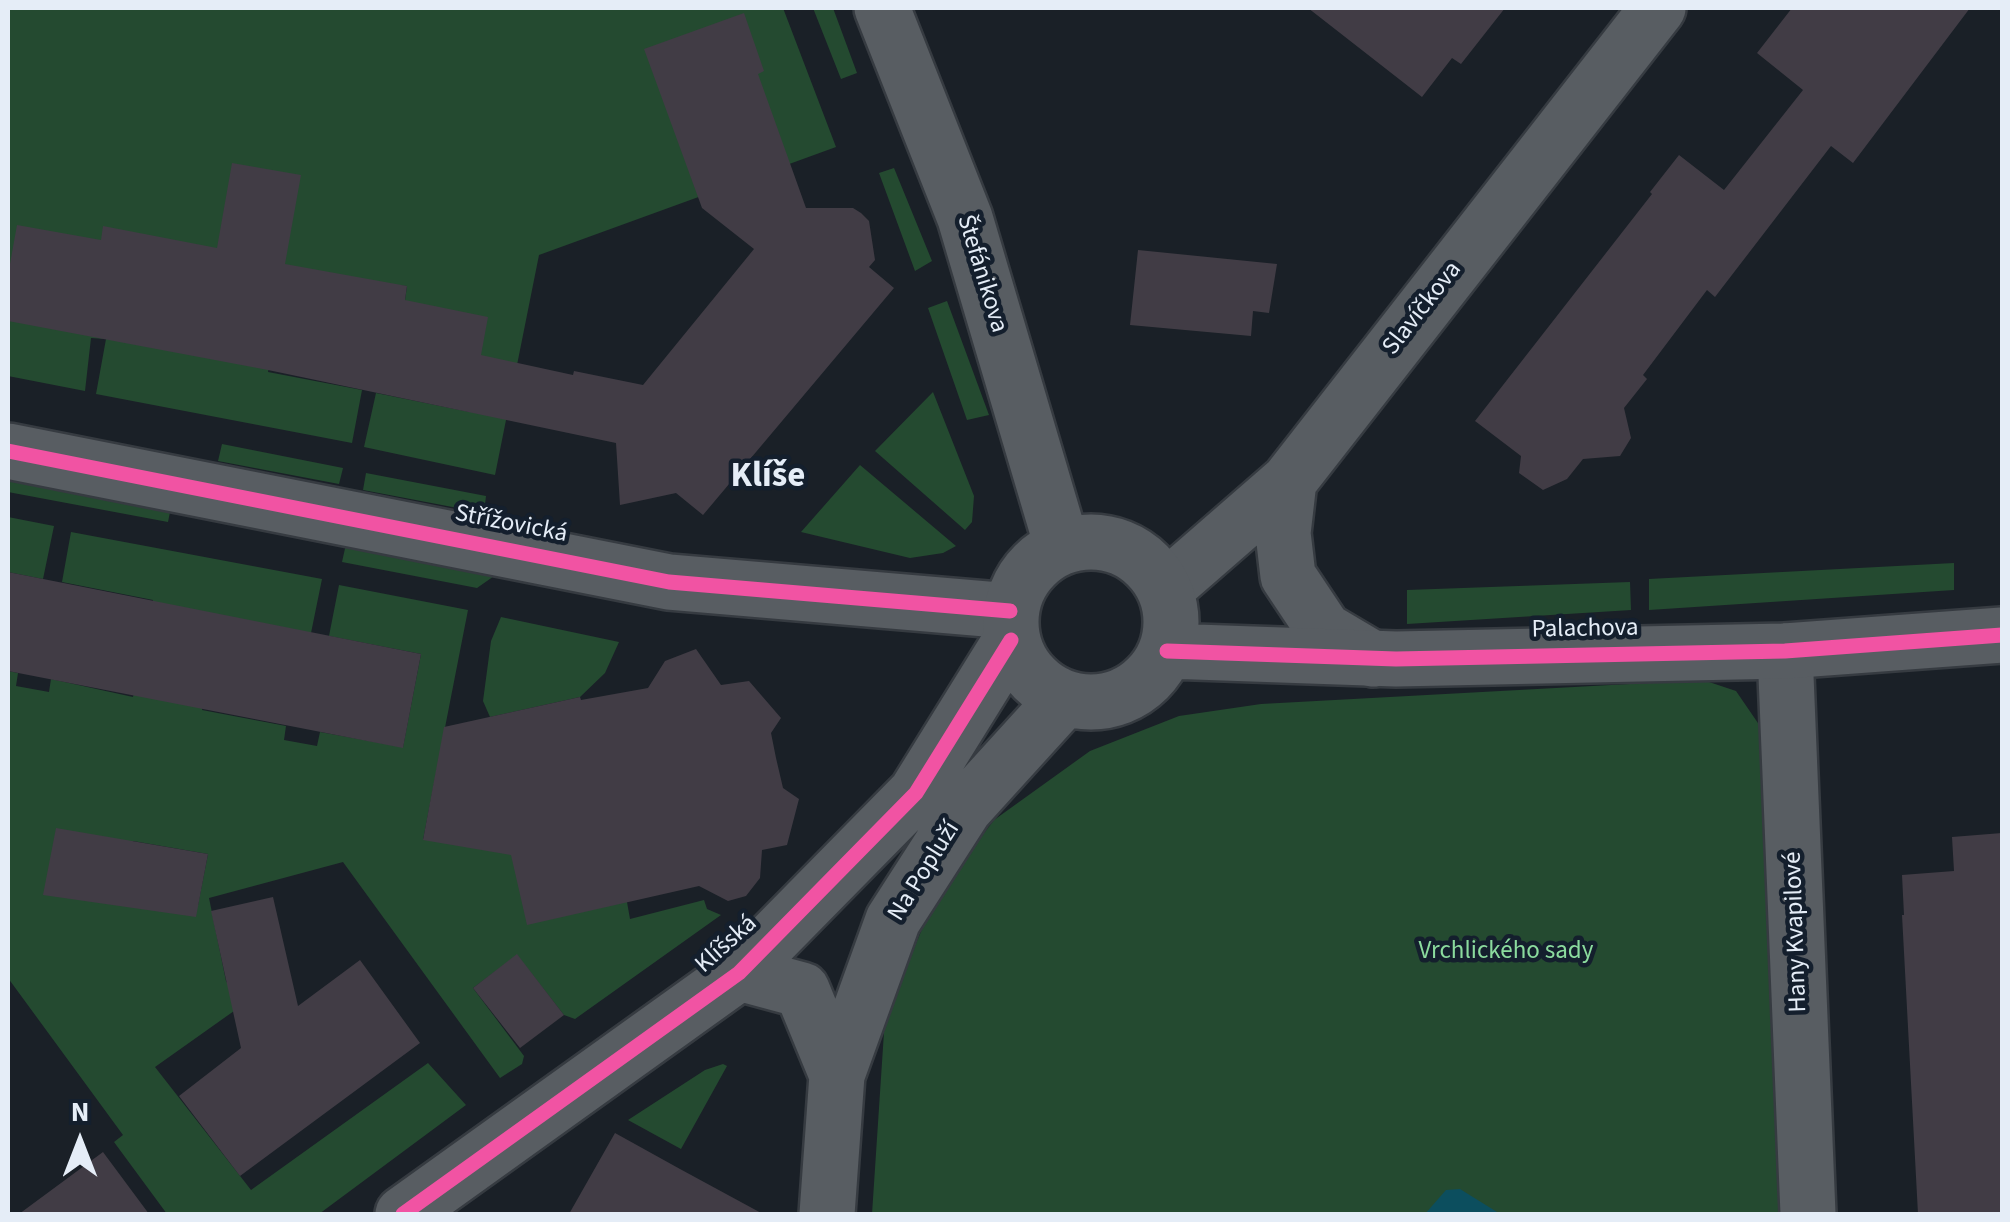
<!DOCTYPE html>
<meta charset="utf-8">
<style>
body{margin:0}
#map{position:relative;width:2010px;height:1222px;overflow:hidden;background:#1a2027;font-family:"Source Sans 3",sans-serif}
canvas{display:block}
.frame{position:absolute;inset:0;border:10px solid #e5edf7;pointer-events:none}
.north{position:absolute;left:30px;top:1092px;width:100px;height:100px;-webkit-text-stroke:8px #141f2d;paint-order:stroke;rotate:0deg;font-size:28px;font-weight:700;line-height:40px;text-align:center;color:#e5edf7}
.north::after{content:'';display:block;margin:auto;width:35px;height:45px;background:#e5edf7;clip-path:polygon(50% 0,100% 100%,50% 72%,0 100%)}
</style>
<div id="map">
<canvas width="2010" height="1222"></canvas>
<div class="frame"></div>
<div class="north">N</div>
</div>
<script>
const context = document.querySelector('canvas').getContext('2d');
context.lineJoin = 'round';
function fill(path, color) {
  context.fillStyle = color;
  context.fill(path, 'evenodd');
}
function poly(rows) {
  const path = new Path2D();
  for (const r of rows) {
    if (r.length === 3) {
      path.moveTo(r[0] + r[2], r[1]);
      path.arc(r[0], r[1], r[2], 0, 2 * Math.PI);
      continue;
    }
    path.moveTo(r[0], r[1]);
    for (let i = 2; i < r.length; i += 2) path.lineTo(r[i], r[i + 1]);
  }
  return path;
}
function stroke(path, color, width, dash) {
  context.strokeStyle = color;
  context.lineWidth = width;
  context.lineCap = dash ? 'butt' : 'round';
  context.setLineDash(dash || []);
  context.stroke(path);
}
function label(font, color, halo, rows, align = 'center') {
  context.font = font + ' "Source Sans 3",sans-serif';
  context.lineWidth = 9;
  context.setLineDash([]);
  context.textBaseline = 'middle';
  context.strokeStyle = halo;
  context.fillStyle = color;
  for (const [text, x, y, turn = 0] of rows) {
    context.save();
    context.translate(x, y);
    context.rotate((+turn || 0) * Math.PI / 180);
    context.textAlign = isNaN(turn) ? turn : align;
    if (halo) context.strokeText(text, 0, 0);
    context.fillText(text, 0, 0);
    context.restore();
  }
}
const green = poly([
 [8,8,783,8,836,147,539,255,495,475,364,447,376,393,470,412,405,300,407,286,285,279,268,372,362,390,352,443,96,394,106,339,91,338,85,391,8,376],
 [813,8,833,8,857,73,841,79],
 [894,168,932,261,915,271,879,173],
 [947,301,989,415,967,420,928,308],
 [933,392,974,496,972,522,965,530,875,451],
 [222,444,343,468,339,484,218,461],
 [860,465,956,546,943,553,910,558,801,532],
 [366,473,486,496,484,513,363,490],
 [8,474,171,507,168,522,8,492],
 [8,517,54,526,43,579,8,572],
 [71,532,322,579,311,633,220,615,202,710,286,726,284,740,317,746,320,732,403,747,421,654,329,636,339,585,468,610,423,840,464,789,627,902,630,919,704,900,707,909,721,915,575,1019,564,1015,517,955,473,988,524,1056,522,1064,500,1078,343,862,209,898,226,981,241,1006,155,1067,251,1190,428,1063,466,1105,319,1214,167,1214,114,1142,123,1135,8,978,8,671,18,673,16,686,49,692,51,679,133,697,153,600,62,582],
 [133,841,208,854,198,905,123,903],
 [346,544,497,574,477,588,342,562],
 [1954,563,1954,590,1649,610,1649,579],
 [1630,582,1631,610,1407,624,1407,590],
 [501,617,619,642,605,673,580,697,490,717,483,701,491,641],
 [1703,680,1736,691,1760,726,1782,1214,872,1214,885,1017,936,896,994,820,1090,751,1179,716,1261,704],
 [723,1064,727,1066,681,1149,628,1120,705,1070]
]);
const water = poly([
 [1460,1189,1497,1212,1425,1214,1446,1190]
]);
const building = poly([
 [1308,8,1505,8,1461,64,1452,58,1422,97],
 [1792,8,1970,8,1853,163,1831,146,1715,297,1707,290,1643,375,1647,379,1624,408,1631,438,1620,456,1583,459,1567,479,1543,490,1519,473,1521,456,1475,421,1652,194,1650,192,1679,155,1724,190,1803,90,1757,53],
 [744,13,764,71,758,74,806,208,853,208,861,213,869,221,875,260,869,267,894,288,703,515,676,493,620,505,616,443,268,370,8,321,8,275,17,225,101,240,103,226,217,248,232,163,301,175,285,264,407,286,405,300,488,317,481,355,573,375,574,371,643,385,754,249,702,208,644,49],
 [1138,250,1277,264,1269,313,1253,311,1251,336,1130,325],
 [8,572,421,654,403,748,8,671],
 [696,649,721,685,749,681,781,718,771,733,776,758,783,788,799,799,787,845,762,850,760,878,746,896,728,901,699,886,527,925,511,855,423,840,444,727,580,697,581,700,648,688,665,661],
 [56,828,208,854,196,917,43,895],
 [2002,833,2002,1214,1918,1214,1902,915,1904,915,1902,875,1954,871,1952,837],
 [273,897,298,1006,360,960,420,1043,240,1176,179,1096,241,1048,211,911],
 [517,954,564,1015,520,1048,473,988],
 [615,1133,680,1169,763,1214,569,1214],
 [103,1152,149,1214,19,1214]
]);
const minor = poly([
 [8,451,669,582,1010,611],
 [1289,481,1283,533,1288,576,1324,630,1373,659],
 [1165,589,1289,481,1658,8],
 [1785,651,1808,1214]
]);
const tertiary = poly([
 [882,8,965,218,1062,546],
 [1091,622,80],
 [1167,651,1396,659,1785,651,2002,635],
 [739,973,802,990,837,1075],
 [403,1214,739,973,916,793,1011,640],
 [827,1214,837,1075,893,920,965,808,1064,699]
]);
const cycleway = poly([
 [8,451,669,582,1010,611],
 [1167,651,1396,659,1785,651,2002,635],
 [403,1214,739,973,916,793,1011,640]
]);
const streetNames = [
 ["Štefánikova",981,274,73],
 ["Slavíčkova",1423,309,-52],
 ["Střížovická",511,525,11],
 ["Palachova",1585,630,-1],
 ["Na Popluží",925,872,-58],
 ["Hany Kvapilové",1797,932,-92],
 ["Klíšská",727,945,-42]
];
const parkNames = [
 ["Vrchlického sady",1506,953]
];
const districtNames = [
 ["Klíše",768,478]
];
fill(green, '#244a30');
fill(water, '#0c4e5e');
fill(building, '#413c45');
stroke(minor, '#363b41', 60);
stroke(tertiary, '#363b41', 60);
stroke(minor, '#585d62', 55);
stroke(tertiary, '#585d62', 55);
stroke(cycleway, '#f153a3', 15);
label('25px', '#e5edf7', '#141f2d', streetNames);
label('25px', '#8bdb9e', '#141f2d', parkNames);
label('bold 35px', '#e5edf7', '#141f2d', districtNames);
</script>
